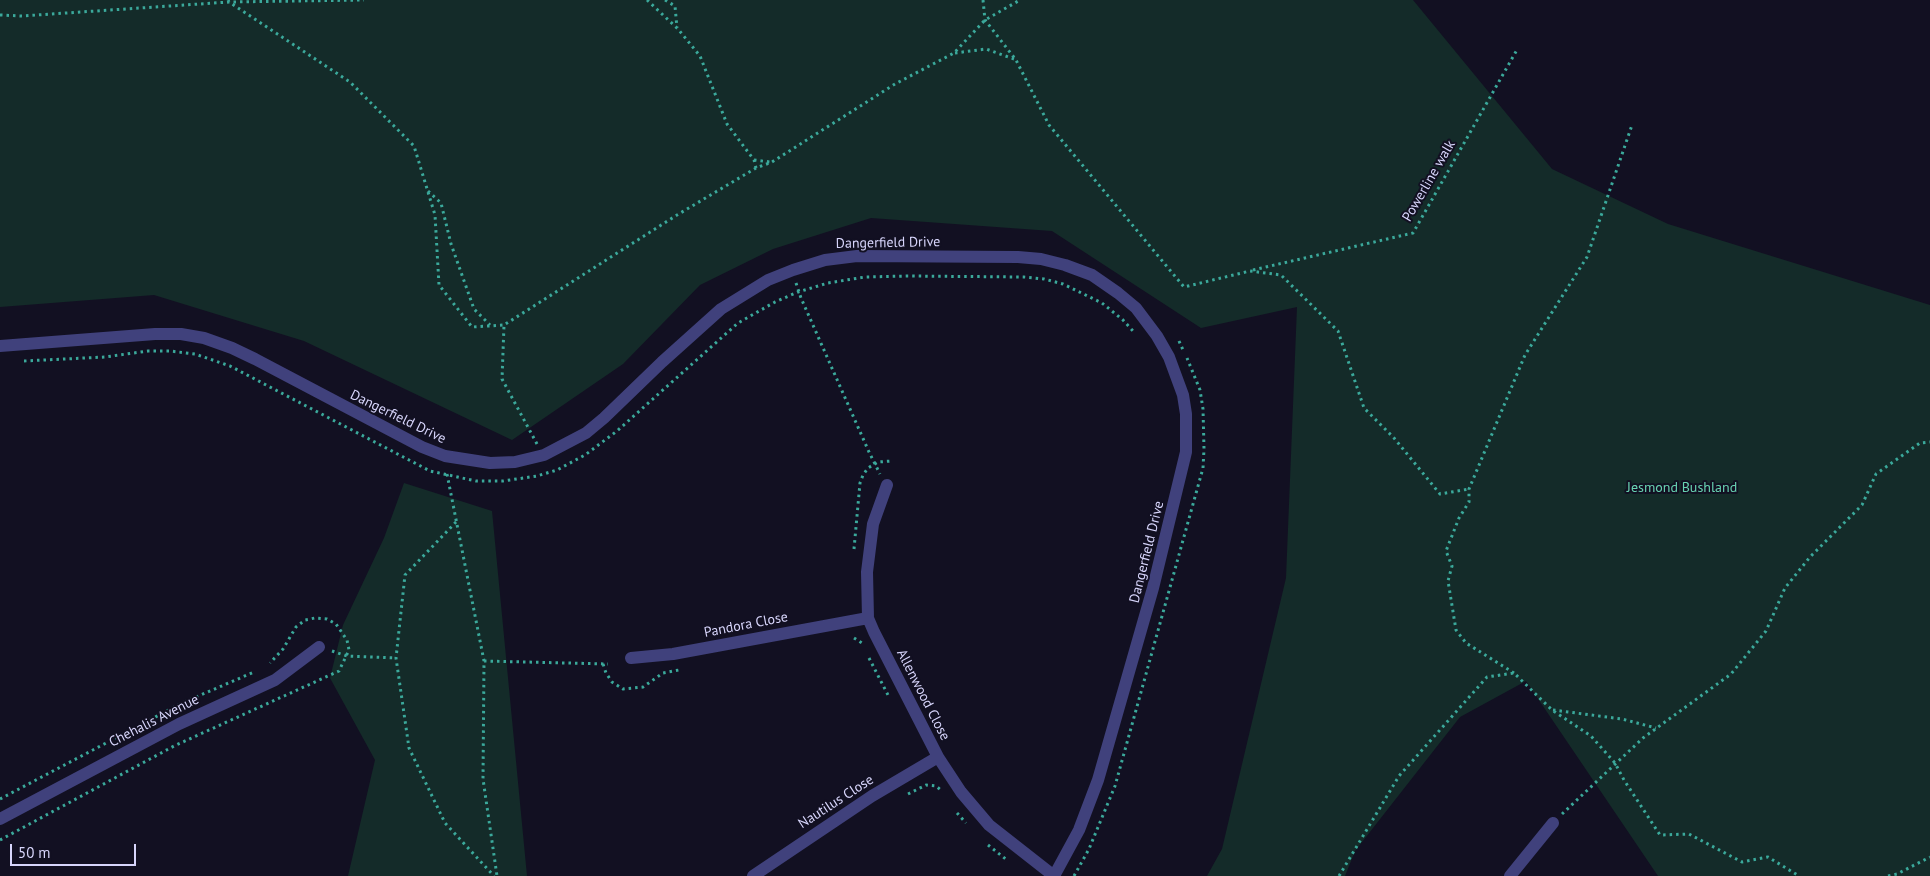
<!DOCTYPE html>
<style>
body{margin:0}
#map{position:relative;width:1930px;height:876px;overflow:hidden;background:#121022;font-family:"PT Sans",sans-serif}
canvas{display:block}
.scale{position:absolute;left:10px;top:844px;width:126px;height:22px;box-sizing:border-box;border:2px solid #d7d5fb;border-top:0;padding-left:6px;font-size:15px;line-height:18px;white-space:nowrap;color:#d7d5fb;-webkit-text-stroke:4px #121022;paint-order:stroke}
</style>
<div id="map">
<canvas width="1930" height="876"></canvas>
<div class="scale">50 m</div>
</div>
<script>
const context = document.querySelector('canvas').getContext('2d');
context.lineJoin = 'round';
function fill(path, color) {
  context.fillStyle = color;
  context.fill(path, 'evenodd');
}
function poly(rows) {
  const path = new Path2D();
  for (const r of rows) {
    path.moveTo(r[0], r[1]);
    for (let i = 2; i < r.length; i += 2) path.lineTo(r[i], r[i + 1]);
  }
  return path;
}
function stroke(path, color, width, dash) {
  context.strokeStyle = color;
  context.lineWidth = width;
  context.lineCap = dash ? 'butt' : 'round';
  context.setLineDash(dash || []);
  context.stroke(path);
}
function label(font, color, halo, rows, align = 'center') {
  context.font = font + ' "PT Sans",sans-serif';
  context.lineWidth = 4;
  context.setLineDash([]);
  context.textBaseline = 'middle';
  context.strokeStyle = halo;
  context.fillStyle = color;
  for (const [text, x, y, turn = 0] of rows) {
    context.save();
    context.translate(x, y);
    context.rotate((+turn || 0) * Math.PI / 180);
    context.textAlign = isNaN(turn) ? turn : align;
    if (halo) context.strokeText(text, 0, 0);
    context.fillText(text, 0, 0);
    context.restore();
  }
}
const green = poly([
 [0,0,1413,0,1552,169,1668,224,1930,305,1930,876,1658,876,1526,681,1460,717,1355,851,1345,876,1207,876,1222,849,1286,578,1297,307,1201,328,1052,231,871,218,773,249,700,285,623,364,512,440,304,341,154,295,0,307],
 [404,483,492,511,527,876,348,876,375,760,330,678,343,625,384,538]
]);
const path = poly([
 [228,0,229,2,350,82,414,146,435,215,439,285,472,327,504,325],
 [647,0,678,29,700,56,727,124,754,160,756,168],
 [665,0,675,6,677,28],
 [983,0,985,20,1016,60,1049,125,1184,287,1250,271,1281,275,1338,331,1364,408,1394,438,1440,494,1469,489],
 [0,15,22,16,229,2,364,0],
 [955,53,986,49,1014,59],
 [754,160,770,162],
 [428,191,441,203,451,244,474,309,490,325],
 [1253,270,1413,233,1518,48],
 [796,283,801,298,869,452,880,474],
 [1179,341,1183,350],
 [24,361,105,357,148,351,170,351,195,354,230,366,430,471,476,481,503,481,537,476,557,470,585,455,617,431,738,323,775,302,798,292,828,283,865,277,907,276,1024,277,1044,279,1063,284,1102,303,1123,320,1133,331],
 [537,444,502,379,504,325,677,215,756,168,772,162,895,84,954,53,985,20,1020,0],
 [447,474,484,661,483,779,497,876],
 [456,522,405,575,396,658,409,748,445,823,494,876],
 [854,549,860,483,863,475,868,468,878,462,892,461],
 [854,638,862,643],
 [332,651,347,656,396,658],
 [869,658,889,697],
 [484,661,608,664],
 [603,664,606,673,612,682,623,689,643,687,663,673,679,670],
 [1514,673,1466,643,1456,630,1448,581,1452,566,1446,551,1459,518,1469,502,1469,489,1525,355,1587,257,1632,125],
 [1553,710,1622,719,1656,728],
 [908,794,926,785,936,786,942,791],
 [0,799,180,704,254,672],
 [957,813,966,823],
 [1562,814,1643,738,1731,674,1766,631,1785,588,1810,557,1862,505,1876,474,1920,443,1930,442],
 [0,840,174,746,339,671,349,650,347,640,336,624,327,619,315,618,305,620,296,627,283,649,270,663],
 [988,845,1007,860],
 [1074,876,1089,849,1115,786,1203,468,1204,449,1203,409,1200,390,1187,358],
 [1339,876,1399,776,1487,677,1514,673,1552,710,1591,736,1615,763,1624,780,1660,835,1689,834,1742,862,1768,857,1799,876],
 [1888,876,1897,874,1930,857]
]);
const minor = poly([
 [0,346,155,334,181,334,204,338,232,348,255,359,422,447,445,456,490,463,515,462,544,455,586,433,604,418,662,362,721,309,768,280,793,270,825,260,857,256,1018,257,1041,259,1065,265,1092,275,1118,293,1136,308,1157,336,1169,357,1183,395,1186,414,1186,452,1153,588,1098,780,1079,830,1054,876],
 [887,485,873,524,867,572,868,618,874,632,938,757,961,792,989,825,1054,876],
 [631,658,673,654,868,618],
 [0,819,179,724,275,680,319,647],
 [753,876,872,796,938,757],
 [1510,876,1553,823]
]);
const streetNames = [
 ["Powerline walk",1429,181,-60],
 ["Dangerfield Drive",888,243,-1],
 ["Dangerfield Drive",398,417,26],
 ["Dangerfield Drive",1147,552,-76],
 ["Pandora Close",746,625,-11],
 ["Allenwood Close",923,695,63],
 ["Chehalis Avenue",154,721,-27],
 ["Nautilus Close",836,802,-33]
];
const parkNames = [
 ["Jesmond Bushland",1682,488]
];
fill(green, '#142b29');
stroke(path, '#3ba99b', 3, [2.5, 4]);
stroke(minor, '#40417c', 12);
label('14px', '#d7d5fb', '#121022', streetNames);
label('14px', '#68d3b2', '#121022', parkNames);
</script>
